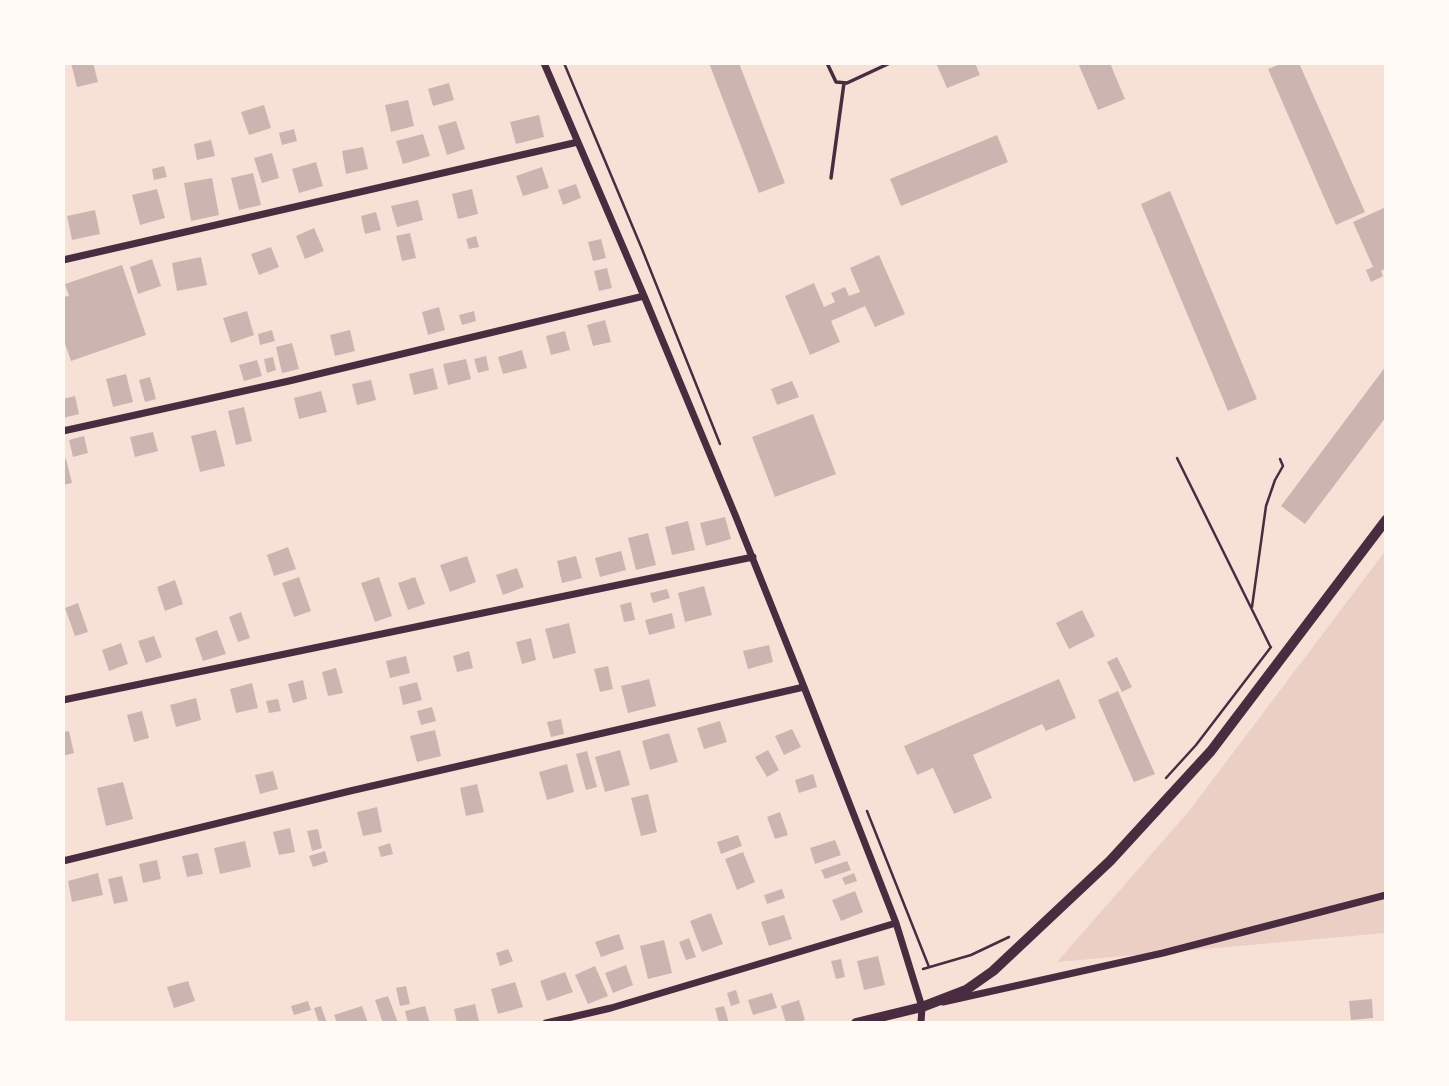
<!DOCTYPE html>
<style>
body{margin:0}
#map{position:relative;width:1449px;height:1086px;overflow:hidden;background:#f7e1d7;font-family:"Noto Sans",sans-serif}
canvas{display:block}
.frame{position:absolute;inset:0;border:65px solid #fffaf5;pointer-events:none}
</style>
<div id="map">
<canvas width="1449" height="1086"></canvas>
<div class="frame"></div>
</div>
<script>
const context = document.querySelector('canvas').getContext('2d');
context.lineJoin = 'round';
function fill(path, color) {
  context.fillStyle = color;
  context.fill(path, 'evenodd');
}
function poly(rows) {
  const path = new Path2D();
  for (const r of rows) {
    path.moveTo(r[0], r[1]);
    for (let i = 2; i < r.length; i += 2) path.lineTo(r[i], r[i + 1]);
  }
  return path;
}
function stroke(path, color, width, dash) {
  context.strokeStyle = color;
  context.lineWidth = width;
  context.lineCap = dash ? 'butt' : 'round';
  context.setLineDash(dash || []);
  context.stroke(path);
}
const green = poly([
 [1386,550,1386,933,1057,962,1189,811]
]);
const building = poly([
 [71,63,93,63,98,82,77,87],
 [709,63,739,63,785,183,759,193],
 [936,63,975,63,980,75,947,88],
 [1078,63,1110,63,1125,99,1098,110],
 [1283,63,1299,63,1365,212,1336,225,1268,69],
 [449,83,454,100,433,106,428,89],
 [408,100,414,126,391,132,385,105],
 [264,105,271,128,249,135,241,112],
 [539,115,544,137,516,144,510,122],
 [456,121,465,149,447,155,438,126],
 [294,129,297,141,282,145,279,133],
 [423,134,430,156,403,164,396,141],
 [997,135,1008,162,901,206,890,179],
 [211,140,215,156,197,160,194,144],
 [363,147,368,169,346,174,342,151],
 [272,153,279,178,262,183,254,158],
 [316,162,323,186,299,193,292,169],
 [164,166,167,177,154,180,152,169],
 [542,167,549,188,523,196,516,176],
 [253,173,261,205,239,210,231,178],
 [212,178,219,215,191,221,184,183],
 [576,184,581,198,563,205,558,190],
 [157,189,165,218,140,225,132,195],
 [472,189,478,214,458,219,452,194],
 [1170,191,1257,399,1228,411,1141,204],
 [418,200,423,220,397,227,391,206],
 [1386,207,1386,268,1381,271,1383,276,1371,282,1366,270,1373,267,1353,222],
 [95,210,100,234,72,240,67,216],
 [376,212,381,230,365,234,361,216],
 [314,228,324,251,305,259,296,236],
 [410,233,416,258,402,261,396,236],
 [476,236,479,247,469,249,466,239],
 [601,239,606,258,593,261,588,242],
 [271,247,279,267,259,275,251,254],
 [879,255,905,314,875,327,865,306,831,321,840,342,810,355,785,296,814,283,824,307,835,302,831,293,845,287,849,296,860,292,850,268],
 [201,257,207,285,177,291,172,263],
 [152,259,161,286,138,294,130,267],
 [122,265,146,335,71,361,63,338,63,297,69,296,65,284],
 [607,268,612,288,599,291,594,271],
 [439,307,445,330,428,335,422,312],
 [247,311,254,335,231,343,223,318],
 [474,311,476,321,462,325,459,315],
 [605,320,611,342,593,346,587,325],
 [272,330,275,341,260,345,258,334],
 [350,330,355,351,335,356,330,335],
 [565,331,570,350,551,355,546,336],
 [292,343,299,369,282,373,276,347],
 [522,350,527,368,503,374,498,357],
 [486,356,489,370,478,373,474,359],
 [273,357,276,370,267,373,264,359],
 [466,359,471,379,448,385,443,364],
 [257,360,262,376,244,381,239,365],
 [1386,366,1386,417,1305,524,1281,506],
 [433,368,438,389,414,395,409,374],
 [126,374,133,402,113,407,106,379],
 [150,377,156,399,145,402,139,380],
 [371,380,376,400,357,405,352,384],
 [792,381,799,397,777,405,771,389],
 [321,391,327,412,299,419,294,398],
 [75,396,79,414,63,418,63,399],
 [244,407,252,441,236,445,228,411],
 [813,414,836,474,775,497,752,437],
 [216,430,225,466,200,472,191,436],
 [153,432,158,451,135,457,130,437],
 [84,436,88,453,73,457,69,440],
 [66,459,72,483,63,485,63,460],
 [725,517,731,539,706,546,700,523],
 [688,521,695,550,672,555,665,527],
 [648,533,656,565,636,570,628,538],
 [288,547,296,569,274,576,267,555],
 [621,551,626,570,600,577,595,558],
 [467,556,476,582,450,592,440,565],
 [576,556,582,578,562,583,557,561],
 [517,568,524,587,503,595,496,575],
 [299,577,311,611,294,617,282,583],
 [379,577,392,616,375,622,361,583],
 [415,577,425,604,408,610,398,583],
 [175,580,183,604,165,611,157,587],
 [704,586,712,615,685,622,678,593],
 [667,589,670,598,653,603,650,593],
 [631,602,635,620,624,622,620,605],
 [78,603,88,632,75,636,65,608],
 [1082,610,1095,636,1069,649,1056,623],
 [241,612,250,638,238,642,229,617],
 [672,613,675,628,649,635,645,620],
 [569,623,576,653,553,659,545,629],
 [217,630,226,654,203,661,195,638],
 [154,636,162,657,146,663,138,641],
 [531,638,536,660,522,664,516,642],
 [121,643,128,664,109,671,102,650],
 [769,645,773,662,748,669,743,651],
 [469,651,473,668,457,672,453,656],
 [406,656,410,673,390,678,386,661],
 [1117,657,1132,687,1122,692,1107,662],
 [608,666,613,689,600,692,594,669],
 [336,668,343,693,328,696,322,672],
 [649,679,656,706,628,713,621,686],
 [1059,679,1076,718,1046,731,1042,724,973,755,992,798,954,814,933,768,917,775,904,746],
 [303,680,307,699,293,703,288,684],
 [417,682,422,700,403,705,399,687],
 [252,683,258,708,236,713,230,689],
 [1118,691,1155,774,1134,782,1098,700],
 [196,698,201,720,176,727,170,705],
 [278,699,281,711,269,713,266,701],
 [432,707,436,721,421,725,417,711],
 [142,711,149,738,134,742,127,715],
 [561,719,564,734,551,737,547,722],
 [720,721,727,742,704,749,697,728],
 [792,729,801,747,784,755,775,736],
 [435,730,441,756,417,762,410,736],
 [69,731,74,753,63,756,63,732],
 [669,733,678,762,650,770,642,741],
 [620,750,630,785,605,792,595,757],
 [768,750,779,770,767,777,755,757],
 [587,751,597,787,586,790,576,754],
 [567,764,574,792,547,800,539,772],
 [273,771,278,789,260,794,255,775],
 [813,774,817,787,799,793,795,780],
 [123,782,133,819,106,826,97,788],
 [477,784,484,812,466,816,460,788],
 [648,794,657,832,641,836,631,798],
 [377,807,382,832,363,836,357,812],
 [780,812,788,835,775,839,767,817],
 [290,828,295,852,279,855,273,832],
 [318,829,322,848,312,851,307,831],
 [738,835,742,846,721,854,717,842],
 [835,840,841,855,815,864,810,848],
 [245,841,251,867,220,874,214,848],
 [390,843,393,854,381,857,378,847],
 [325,851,328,862,313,867,309,856],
 [743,852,755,882,737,890,725,859],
 [198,853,203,874,187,877,182,856],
 [157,860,161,879,143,883,139,864],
 [847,861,851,870,825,879,821,870],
 [98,873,103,895,72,902,68,881],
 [854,873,857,881,845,885,842,878],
 [122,876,128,901,114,904,108,879],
 [782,889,785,898,767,904,764,895],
 [855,891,863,912,841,921,832,900],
 [711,913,723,944,702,952,690,921],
 [784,915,792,939,769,946,761,922],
 [619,934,624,949,601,957,595,942],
 [689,938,696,957,686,960,679,942],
 [664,940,672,973,648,979,640,946],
 [508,949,513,961,500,966,496,953],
 [878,956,885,985,864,990,857,961],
 [841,959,845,977,836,979,831,961],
 [626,965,633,985,613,993,605,973],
 [595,966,608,996,588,1004,575,975],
 [565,972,573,992,547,1001,540,981],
 [188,981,195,1001,174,1008,167,987],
 [515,982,523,1007,498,1014,491,989],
 [406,986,410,1004,400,1006,396,988],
 [736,990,740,1003,731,1006,727,993],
 [772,993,777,1008,753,1015,748,1000],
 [388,996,398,1023,383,1023,375,1000],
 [1372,999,1373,1018,1351,1020,1349,1001],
 [799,1000,805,1020,796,1023,786,1023,781,1006],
 [308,1001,311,1010,294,1015,291,1006],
 [475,1004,479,1021,457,1023,454,1009],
 [321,1006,327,1023,319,1023,314,1008],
 [362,1006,368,1023,337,1023,334,1015],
 [425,1006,430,1023,408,1023,405,1011],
 [724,1006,729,1023,719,1023,715,1008]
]);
const path = poly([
 [564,63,642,249,720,444],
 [1177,458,1270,646],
 [1252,607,1266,506,1275,480,1283,466,1280,459],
 [1166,778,1196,745,1271,647],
 [867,811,929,967],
 [923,969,971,955,1009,937]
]);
const service = poly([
 [827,63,836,82,847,83,890,63],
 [831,178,844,83]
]);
const minor = poly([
 [544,63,644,296,736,517,804,687,896,923,922,1007,921,1023],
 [63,260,578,142],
 [63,431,289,381,644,296],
 [63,700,753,557],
 [63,861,350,791,804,687],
 [943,1002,1163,953,1386,895],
 [546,1023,611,1008,896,923]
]);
const tertiary = poly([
 [856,1023,922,1007,966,990,993,971,1110,861,1211,751,1386,520]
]);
fill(green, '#ebcfc5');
fill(building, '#ccb4b1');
stroke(path, '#4a2c40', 2.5);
stroke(service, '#4a2c40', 3.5);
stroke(minor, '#4a2c40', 7);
stroke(tertiary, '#4a2c40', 10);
</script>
